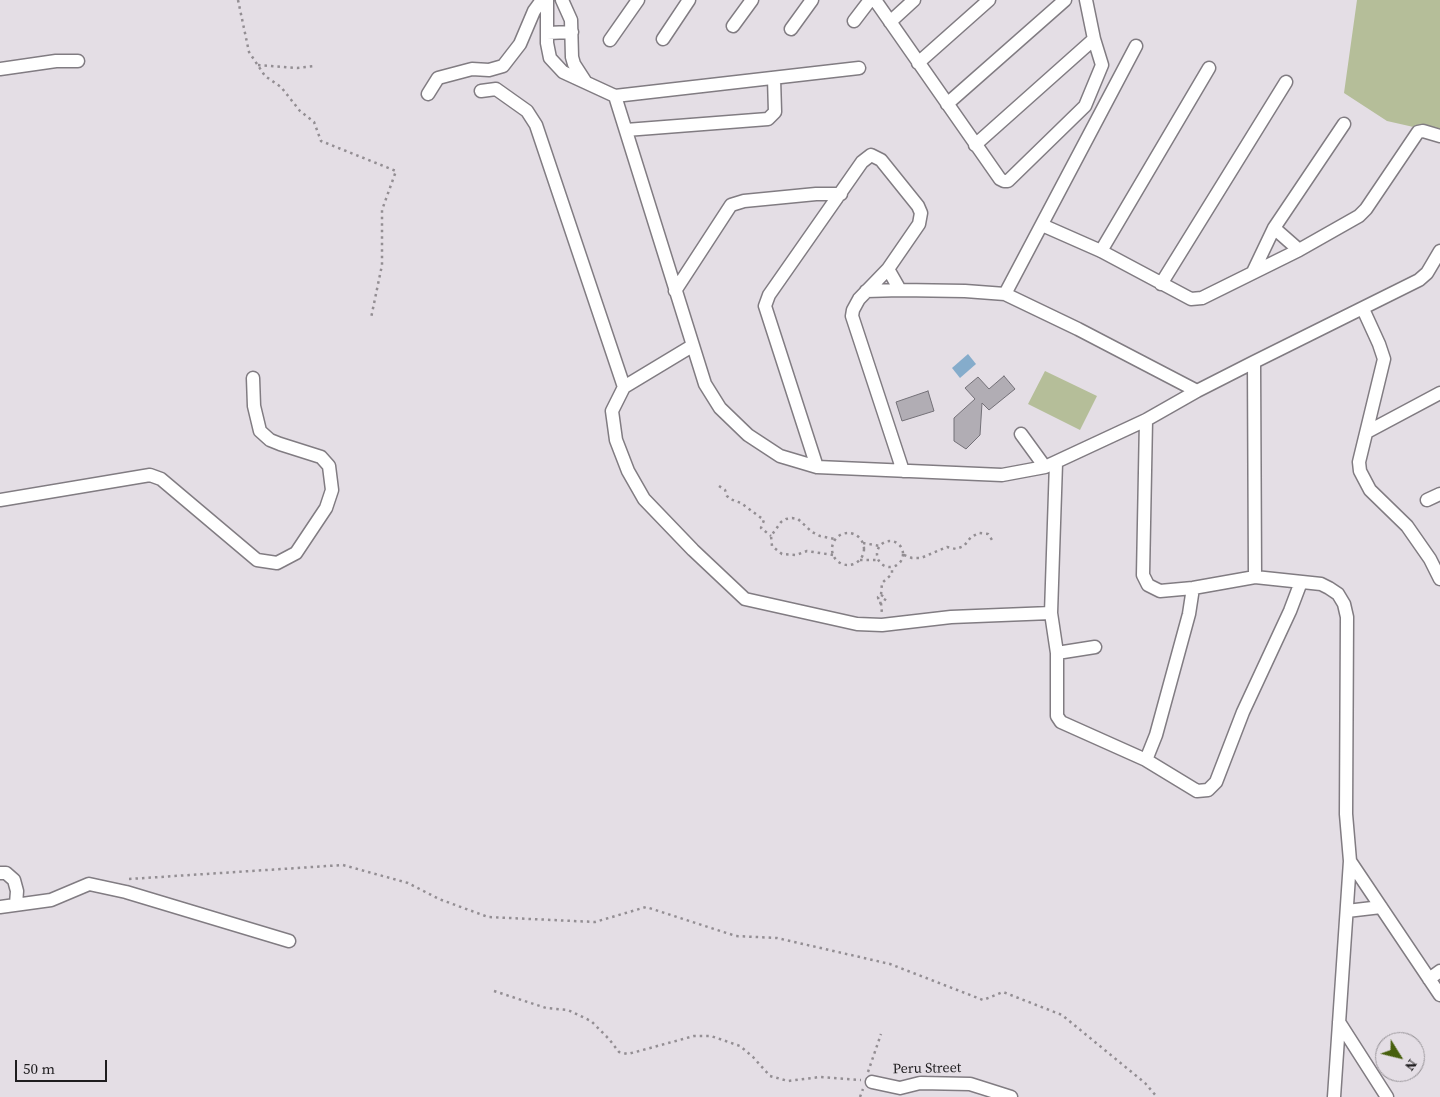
<!DOCTYPE html>
<style>
body{margin:0}
#map{position:relative;width:1440px;height:1097px;overflow:hidden;background:#e4dee5;font-family:"Source Serif 4",serif}
canvas{display:block}
.north{position:absolute;left:1375px;top:1032px;width:50px;height:50px;box-sizing:border-box;background:#e4dee5;border:1px solid #959196;border-radius:50%;rotate:126deg;font-size:14px;font-weight:700;line-height:20px;text-align:center;color:#1f1d1f}
.north::after{content:'';display:block;margin:auto;width:18px;height:22px;background:#47600d;clip-path:polygon(50% 0,100% 100%,50% 72%,0 100%)}
.scale{position:absolute;left:15px;top:1060px;width:92px;height:22px;box-sizing:border-box;border:2px solid #1f1d1f;border-top:0;padding-left:6px;font-size:15px;line-height:18px;white-space:nowrap;color:#1f1d1f;-webkit-text-stroke:4px #e4dee5;paint-order:stroke}
</style>
<div id="map">
<canvas width="1440" height="1097"></canvas>
<div class="north">N</div>
<div class="scale">50 m</div>
</div>
<script>
const context = document.querySelector('canvas').getContext('2d');
context.lineJoin = 'round';
function fill(path, color) {
  context.fillStyle = color;
  context.fill(path, 'evenodd');
}
function poly(rows) {
  const path = new Path2D();
  for (const r of rows) {
    if (r.length === 3) {
      path.moveTo(r[0] + r[2], r[1]);
      path.arc(r[0], r[1], r[2], 0, 2 * Math.PI);
      continue;
    }
    path.moveTo(r[0], r[1]);
    for (let i = 2; i < r.length; i += 2) path.lineTo(r[i], r[i + 1]);
  }
  return path;
}
function stroke(path, color, width, dash) {
  context.strokeStyle = color;
  context.lineWidth = width;
  context.lineCap = dash ? 'butt' : 'round';
  context.setLineDash(dash || []);
  context.stroke(path);
}
function label(font, color, halo, rows, align = 'center') {
  context.font = font + ' "Source Serif 4",serif';
  context.lineWidth = 5;
  context.setLineDash([]);
  context.textBaseline = 'middle';
  context.strokeStyle = halo;
  context.fillStyle = color;
  for (const [text, x, y, turn = 0] of rows) {
    context.save();
    context.translate(x, y);
    context.rotate((+turn || 0) * Math.PI / 180);
    context.textAlign = isNaN(turn) ? turn : align;
    if (halo) context.strokeText(text, 0, 0);
    context.fillText(text, 0, 0);
    context.restore();
  }
}
const green = poly([
 [1357,0,1440,0,1440,133,1387,121,1344,93],
 [1045,371,1097,396,1080,430,1028,404]
]);
const water = poly([
 [968,354,976,364,960,378,952,368]
]);
const building = poly([
 [1004,376,1015,389,989,410,982,403,980,435,966,449,954,441,954,418,975,399,965,388,978,377,989,389,1004,376],
 [928,391,934,411,902,421,896,402,928,391]
]);
const path = poly([
 [238,0,249,52,265,76,281,87,300,111,314,122,321,141,396,171,382,210,382,265,371,318],
 [258,65,297,68,315,66],
 [719,486,725,490,727,496,730,499,741,503,764,520,761,528,771,536],
 [848,549,16],
 [890,554,13],
 [863,543,880,546],
 [833,555,807,551,796,555,782,554,772,546,771,536,781,522,786,519,792,518,798,519,812,532,820,536,835,539],
 [904,555,912,558,921,558,947,547,956,549,964,546,971,537,979,533,988,534,992,540],
 [860,560,878,560],
 [881,595,886,598,883,603,879,603,878,597,881,595,882,583,892,574,892,567],
 [881,603,882,614],
 [129,879,343,865,408,883,439,899,488,917,595,922,646,907,736,936,777,938,890,964,983,1000,1003,992,1062,1015,1145,1083,1157,1097],
 [494,991,546,1008,568,1010,591,1021,609,1039,619,1052,628,1054,694,1036,711,1036,740,1046,753,1057,770,1076,788,1081,820,1077,861,1080],
 [868,1072,881,1034],
 [860,1097,863,1089]
]);
const minor = poly([
 [547,0,547,43,550,58,563,72,615,96,859,68],
 [562,0,571,20,572,57,574,64,585,81],
 [875,0,1000,179,1004,181,1008,181,1085,106,1102,65,1094,39,1086,0],
 [854,21,870,0],
 [890,22,914,0],
 [733,26,752,0],
 [791,29,812,0],
 [547,33,572,32],
 [663,39,689,0],
 [610,40,638,0],
 [918,63,989,0],
 [0,69,56,61,78,61],
 [481,91,496,89,527,111,536,125,624,387],
 [428,94,438,78,472,69,489,70,503,66,520,44,534,11,542,0],
 [615,96,705,384,720,408,748,435,780,456,817,467,1002,475,1045,467,1146,420,1197,391,1254,362,1419,280,1427,273,1440,251],
 [947,104,1065,0],
 [626,130,768,119,775,112,774,78],
 [975,145,1094,39],
 [1042,225,1101,251,1191,299,1202,298,1299,250,1359,216,1366,209,1418,132,1423,131,1440,136],
 [1274,228,1299,250],
 [1101,251,1209,68],
 [1253,272,1274,228,1344,124],
 [1161,284,1286,82],
 [900,290,965,291,1005,294,1078,329,1197,391],
 [675,291,731,205,744,201,816,194,841,194],
 [866,291,900,290,888,269],
 [1005,294,1136,46],
 [1363,309,1379,344,1384,359,1359,462,1360,471,1370,490,1407,526,1430,559,1440,579],
 [692,346,624,387,612,411,616,440,628,471,644,499,693,550,745,599,857,624,882,625,951,617,1051,613],
 [1254,362,1255,577],
 [1146,420,1143,575,1148,585,1160,591,1193,588,1255,577,1321,584,1329,588,1338,594,1344,604,1347,617,1346,814,1350,861,1334,1097],
 [1367,432,1440,393],
 [1021,434,1045,467],
 [1056,463,1051,613,1057,653,1057,716,1061,722,1146,760,1197,791,1208,790,1216,782,1243,712,1290,611,1301,582],
 [817,467,765,306,769,295,862,162,871,155,881,160,918,206,921,213,919,224,888,269,859,299,853,310,852,316,903,471],
 [0,500,150,475,161,479,257,560,277,563,296,553,326,508,332,490,329,466,321,457,280,444,270,440,260,431,254,406,253,378],
 [1427,500,1440,494],
 [1057,653,1095,647],
 [1146,760,1156,735,1189,614,1193,588],
 [1350,861,1440,995],
 [0,873,6,873,14,880,17,891,16,904],
 [0,907,51,900,89,884,126,892,289,941],
 [1347,911,1381,907],
 [1429,979,1440,971],
 [1339,1022,1387,1097],
 [872,1082,900,1088,920,1083,970,1084,1011,1097]
]);
const streetNames = [
 ["Peru Street",927,1069,-1]
];
fill(green, '#b5be99');
fill(water, '#85accb');
fill(building, '#b1adb4');
stroke(building, '#737077', 1);
stroke(minor, '#817c82', 15);
stroke(path, '#938e93', 2.5, [2.5, 4]);
stroke(minor, '#fff', 12);
label('14px', '#1f1d1f', '#e4dee5', streetNames);
</script>
